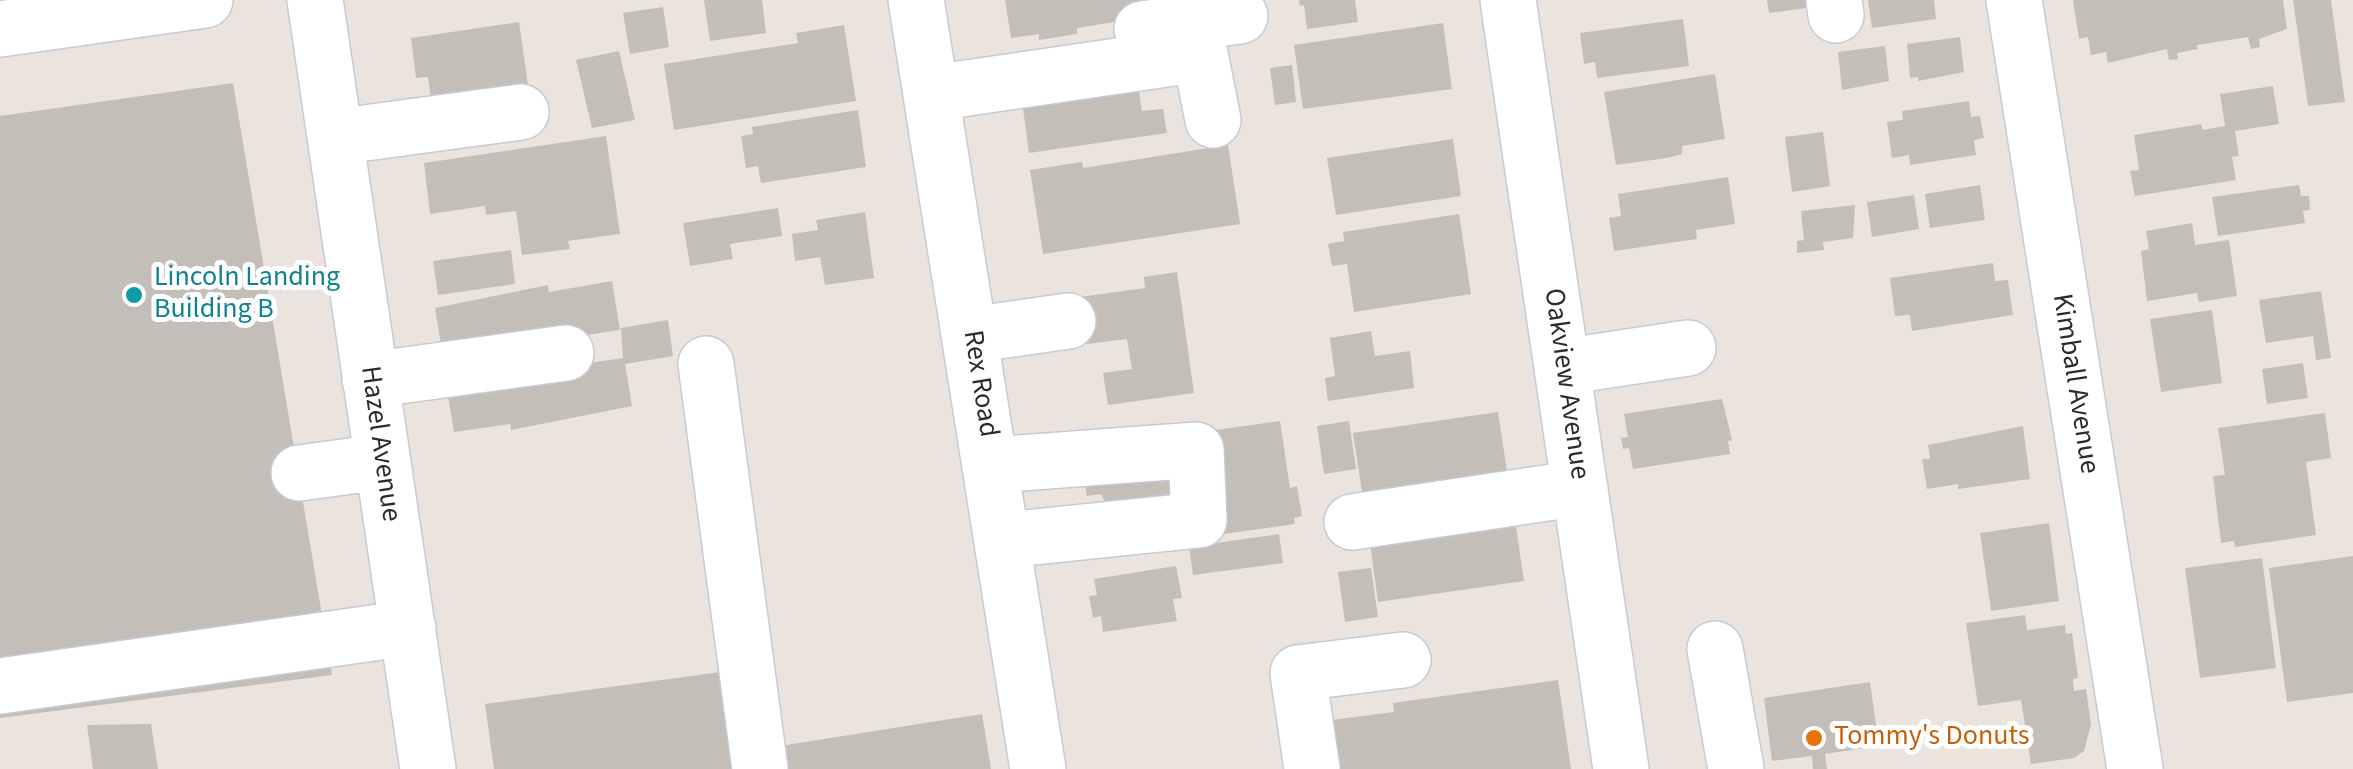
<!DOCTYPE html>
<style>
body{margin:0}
canvas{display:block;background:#ebe3de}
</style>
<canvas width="2353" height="769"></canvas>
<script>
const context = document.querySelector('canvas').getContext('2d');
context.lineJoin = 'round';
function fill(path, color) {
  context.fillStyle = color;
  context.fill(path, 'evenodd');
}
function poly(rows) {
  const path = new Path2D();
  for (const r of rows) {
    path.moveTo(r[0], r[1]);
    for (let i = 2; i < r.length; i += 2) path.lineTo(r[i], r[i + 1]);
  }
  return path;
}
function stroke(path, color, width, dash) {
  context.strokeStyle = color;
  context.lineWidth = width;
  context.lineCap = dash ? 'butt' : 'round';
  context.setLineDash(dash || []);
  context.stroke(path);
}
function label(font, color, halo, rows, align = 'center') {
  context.font = font + ' "Source Sans 3",sans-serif';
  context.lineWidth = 10;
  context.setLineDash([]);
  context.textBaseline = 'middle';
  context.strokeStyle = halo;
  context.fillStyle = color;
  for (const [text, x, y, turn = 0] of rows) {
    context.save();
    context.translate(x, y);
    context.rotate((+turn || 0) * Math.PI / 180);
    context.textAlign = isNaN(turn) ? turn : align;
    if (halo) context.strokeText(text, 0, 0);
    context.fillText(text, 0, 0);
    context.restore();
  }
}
const building = poly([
 [704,0,762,0,766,33,710,41],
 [1005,0,1215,0,1215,6,1077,28,1077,34,1039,40,1039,34,1011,38],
 [1299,0,1355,0,1358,22,1307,29,1304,5,1300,6],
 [1767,0,1806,0,1807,8,1769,13],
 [1868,0,1934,0,1936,19,1872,28],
 [2073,0,2283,0,2287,29,2259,39,2260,47,2251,49,2248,37,2197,45,2198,49,2177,53,2178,59,2169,60,2167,49,2108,63,2106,52,2091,55,2088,37,2079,39],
 [2293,0,2331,0,2345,102,2308,106],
 [663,7,669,47,630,54,623,13],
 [1683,19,1689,66,1597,78,1595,62,1584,64,1580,33],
 [519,22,528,85,431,99,428,77,416,78,411,38],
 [1443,23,1452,89,1303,109,1294,45],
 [844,25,856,101,674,130,664,64,798,43,796,33],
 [1960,37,1964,72,1918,81,1918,77,1910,78,1907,44],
 [1885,46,1889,81,1842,90,1838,52],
 [619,51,635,120,592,128,576,60],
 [1135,65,1142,111,1163,109,1167,133,1029,153,1022,101],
 [1292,65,1296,102,1275,105,1270,68],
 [1715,74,1725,139,1682,146,1682,154,1667,158,1616,165,1604,92],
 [233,83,332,675,0,718,0,116],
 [2273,86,2279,124,2235,131,2239,156,2232,157,2236,180,2135,196,2130,171,2139,170,2134,135,2201,124,2203,130,2225,126,2220,94],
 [1969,101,1971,117,1980,116,1984,138,1974,140,1976,155,1910,165,1909,155,1892,158,1887,122,1903,120,1902,111],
 [858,110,866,167,761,183,758,166,746,168,741,136,753,134,752,127],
 [1823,132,1830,186,1792,192,1785,137],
 [606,136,620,234,568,241,570,249,522,255,516,211,486,215,485,206,430,214,424,163],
 [1453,139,1461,196,1336,215,1327,158],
 [1228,145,1240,224,1043,254,1030,170,1082,162,1083,168],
 [1728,177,1735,224,1696,230,1697,239,1614,251,1609,218,1621,216,1618,194],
 [1980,185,1985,220,1930,228,1925,194],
 [2299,185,2301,196,2309,196,2310,210,2303,211,2305,223,2218,236,2212,197],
 [1914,195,1919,229,1872,237,1867,202],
 [1855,205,1853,238,1823,242,1824,250,1797,253,1797,241,1804,240,1801,211],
 [778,208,782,236,730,244,733,259,690,266,683,223],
 [865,212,874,278,825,285,820,257,795,261,792,234,818,230,816,220],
 [1459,214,1471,294,1354,312,1347,264,1332,266,1328,244,1344,241,1343,232],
 [2192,223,2195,245,2229,240,2237,296,2199,302,2197,293,2147,301,2141,251,2149,249,2146,231],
 [511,250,515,284,438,295,433,261],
 [1993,263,1995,281,2008,280,2013,315,1912,331,1910,315,1895,316,1890,278],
 [1177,272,1194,393,1108,405,1103,373,1132,369,1127,339,1087,344,1080,297,1145,288,1144,277],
 [612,281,620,330,443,357,435,308,548,285,549,292],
 [2321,291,2331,358,2316,360,2313,336,2266,343,2259,300],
 [2212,310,2222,383,2161,392,2150,319],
 [668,320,673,356,625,364,632,406,511,430,510,424,454,432,446,384,623,358,621,328],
 [1371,331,1375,356,1410,351,1414,388,1328,401,1325,378,1335,376,1330,338],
 [2303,363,2308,398,2267,404,2262,369],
 [1722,399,1732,440,1728,441,1730,454,1633,469,1629,448,1623,449,1621,438,1628,437,1624,414],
 [1498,412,1508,478,1439,488,1437,481,1362,492,1353,433],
 [2325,413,2331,458,2306,462,2316,535,2235,547,2234,541,2221,543,2213,476,2225,475,2218,428],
 [1280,421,1290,488,1297,486,1302,516,1294,518,1295,524,1224,534,1209,431],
 [1349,421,1356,469,1324,474,1317,426],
 [2023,426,2030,479,1958,489,1958,484,1927,489,1922,459,1930,459,1928,445],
 [1181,470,1185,499,1110,511,1101,494,1087,496,1083,475],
 [1514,513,1524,581,1378,602,1370,543],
 [2049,523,2059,601,1991,611,1980,533],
 [1279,534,1283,563,1193,575,1189,547],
 [2353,556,2353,693,2287,702,2269,568],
 [2262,558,2276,668,2200,678,2185,568],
 [1176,566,1182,598,1173,599,1177,621,1103,632,1101,616,1093,618,1089,596,1097,595,1094,579],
 [1371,568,1378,617,1345,622,1338,572],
 [2025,615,2027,630,2065,625,2066,634,2072,633,2078,678,2073,679,2074,691,2086,689,2091,724,2084,751,2074,758,2031,764,2021,700,1978,706,1966,623],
 [735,670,749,769,494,769,485,704],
 [1558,680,1571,769,1338,769,1331,720,1394,712,1393,703],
 [1870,682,1879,746,1825,754,1827,769,1813,769,1812,756,1772,761,1764,698],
 [982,714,991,769,789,769,786,745],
 [151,724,158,769,93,769,87,725]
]);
const minor = poly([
 [315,0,428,769],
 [916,0,1038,769],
 [1508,0,1621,769],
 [1834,0,1836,15],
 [2014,0,2135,769],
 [0,29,205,0],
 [1142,29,1240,16],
 [933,93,1200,54,1213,120],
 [335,137,521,112],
 [971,335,1068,321],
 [706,364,760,769],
 [1562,367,1688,348],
 [370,380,566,353],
 [993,465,1196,450,1199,520,1005,540],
 [299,473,381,462],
 [1352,522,1580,488],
 [1715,649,1736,769],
 [0,686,408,628],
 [1312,769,1298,673,1403,660]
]);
const markers = [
 [134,295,10,"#0f9aa8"],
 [1814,738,10,"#e8710a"]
];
const cultureNames = [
 ["Lincoln Landing",154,279],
 ["Building B",154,311]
];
const streetNames = [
 ["Rex Road",979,384,81],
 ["Oakview Avenue",1565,384,82],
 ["Kimball Avenue",2074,384,81],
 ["Hazel Avenue",379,444,82]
];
const foodNames = [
 ["Tommy's Donuts",1834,738]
];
fill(building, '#c4beb9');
stroke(minor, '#c6cbd3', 58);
stroke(minor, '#fff', 55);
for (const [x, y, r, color] of markers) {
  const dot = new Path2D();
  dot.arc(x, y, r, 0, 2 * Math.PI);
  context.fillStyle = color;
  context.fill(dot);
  stroke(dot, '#fff', 4);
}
label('28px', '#0d838f', '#fff', cultureNames, 'left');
label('28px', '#2b2b2b', '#fff', streetNames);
label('28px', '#c56008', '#fff', foodNames, 'left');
</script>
